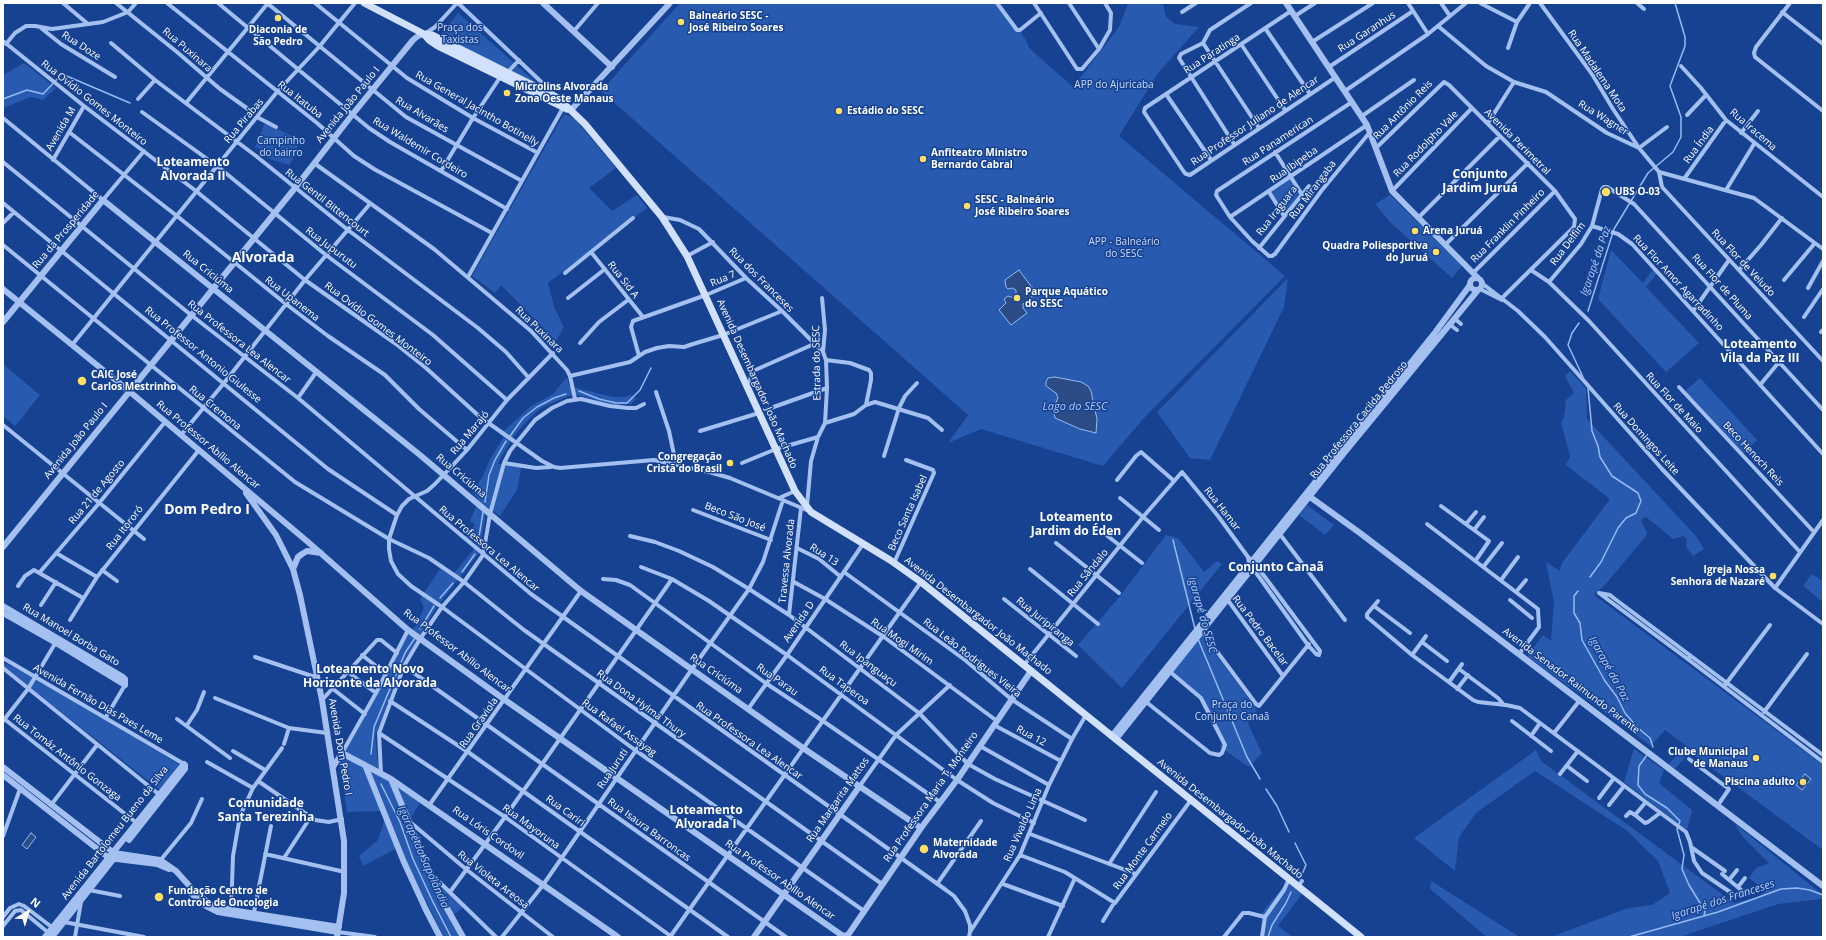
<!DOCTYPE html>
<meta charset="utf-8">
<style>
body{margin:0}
#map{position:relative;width:1826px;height:940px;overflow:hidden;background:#164291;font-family:"Open Sans",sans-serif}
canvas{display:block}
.frame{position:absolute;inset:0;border:4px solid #fff;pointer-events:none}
.north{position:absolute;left:8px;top:892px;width:40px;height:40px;-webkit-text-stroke:3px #164291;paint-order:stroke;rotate:38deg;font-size:11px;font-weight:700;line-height:16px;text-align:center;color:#fff}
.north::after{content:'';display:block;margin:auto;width:14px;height:18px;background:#fff;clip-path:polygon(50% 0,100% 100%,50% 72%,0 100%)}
</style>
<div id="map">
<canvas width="1826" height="940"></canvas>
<div class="frame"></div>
<div class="north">N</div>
</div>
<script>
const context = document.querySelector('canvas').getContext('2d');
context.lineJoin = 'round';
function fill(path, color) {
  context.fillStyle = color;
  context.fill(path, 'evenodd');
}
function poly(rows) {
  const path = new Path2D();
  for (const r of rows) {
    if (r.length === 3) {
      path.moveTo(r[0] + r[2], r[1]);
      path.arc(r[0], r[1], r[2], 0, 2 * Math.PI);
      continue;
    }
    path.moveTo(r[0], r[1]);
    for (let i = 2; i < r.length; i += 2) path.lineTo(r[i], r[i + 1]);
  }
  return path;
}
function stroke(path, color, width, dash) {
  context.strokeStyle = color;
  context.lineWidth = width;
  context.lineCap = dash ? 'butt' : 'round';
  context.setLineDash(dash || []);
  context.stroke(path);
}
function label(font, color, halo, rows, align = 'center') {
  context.font = font + ' "Open Sans",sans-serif';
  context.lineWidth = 3;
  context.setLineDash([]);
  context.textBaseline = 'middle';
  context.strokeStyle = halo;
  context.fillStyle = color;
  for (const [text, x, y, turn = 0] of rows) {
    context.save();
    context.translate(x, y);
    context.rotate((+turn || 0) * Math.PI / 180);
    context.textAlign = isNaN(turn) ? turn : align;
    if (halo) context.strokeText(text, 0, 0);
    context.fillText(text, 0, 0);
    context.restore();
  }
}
const green = poly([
 [680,3,998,3,1015,29,1020,30,1029,46,1028,47,1073,87,1119,27,1128,3,1163,3,1166,17,1175,24,1199,27,1158,73,1119,136,1285,276,1143,419,1103,466,981,429,948,443,968,415,601,91],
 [458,13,550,95,438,38],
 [24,63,56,88,43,100,31,97,3,108,3,75],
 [564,114,575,119,616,168,589,188,612,211,637,195,647,208,548,283,554,307,564,327,556,341,501,285,495,293,472,276],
 [265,123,300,140,290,165,267,158,268,154,255,147],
 [1290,177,1301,193,1284,216,1269,192],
 [1390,195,1462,266,1452,278,1391,223,1375,204],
 [1611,250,1643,283,1654,268,1658,272,1646,287,1699,343,1666,372,1598,299],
 [1288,278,1284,307,1210,460,1190,458,1157,412],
 [3,364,40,395,15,426,3,416],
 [1570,371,1586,388,1587,419,1696,536,1704,549,1693,556,1686,547,1687,539,1683,536,1673,539,1646,517,1641,520,1647,533,1646,536,1605,585,1594,595,1823,765,1823,850,1690,752,1675,769,1669,764,1685,745,1665,730,1651,746,1527,656,1543,635,1551,641,1554,603,1546,562,1560,571,1562,563,1610,499,1566,465,1570,456,1561,423,1564,417,1566,400,1574,393,1565,376],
 [567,377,569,386,613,397,626,397,630,395,636,399,631,404,614,405,577,395,569,396,541,408,529,419,512,438,498,464,522,464,517,490,500,516,493,511,486,513,479,553,437,607,403,663,375,736,379,773,421,800,408,824,437,880,463,907,450,918,461,937,444,937,399,847,363,866,359,856,378,840,384,821,385,811,347,812,339,761,408,632,415,627,424,608,420,599,440,569,452,576,473,550,476,544,466,537,475,524,470,521,479,500,472,492,483,476,490,459,503,438,504,431,531,406,553,394],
 [1700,378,1757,440,1743,454,1685,391],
 [1307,505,1334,525,1325,535,1299,515],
 [1166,535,1178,538,1204,572,1217,561,1222,564,1122,688,1078,645,1120,596],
 [1812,574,1823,581,1823,602,1803,586],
 [1200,633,1257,710,1248,724,1262,753,1249,767,1220,747,1223,739,1200,696,1171,670],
 [3,662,35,678,180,765,160,790,3,666],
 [1634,749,1664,770,1659,783,1692,810,1687,830,1624,782],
 [1536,750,1541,761,1734,903,1757,897,1766,891,1749,878,1756,868,1769,863,1743,837,1734,823,1823,895,1823,899,1778,904,1680,937,1551,937,1628,908,1652,905,1670,893,1658,861,1626,830,1535,771,1476,813,1459,837,1455,871,1414,838],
 [1431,881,1518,936,1525,937,1487,937,1430,889],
 [1287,882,1302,894,1278,926,1293,937,1260,937,1262,920,1261,914]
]);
const water = poly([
 [1019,270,1036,293,1023,304,1023,308,1027,313,1011,325,999,310,1006,303,1004,299,1008,296,1014,298,1016,294,1016,290,1012,288,1008,289,1006,287,1005,280,1019,270],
 [1055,377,1081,382,1088,386,1091,391,1097,419,1096,433,1080,429,1055,418,1053,409,1058,398,1056,393,1046,386,1046,382,1048,378,1055,377],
 [1805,774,1811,779,1802,790,1796,785,1805,774],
 [31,833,36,837,27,849,22,845,31,833]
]);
const stream = poly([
 [3,99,27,90,43,94,62,74,130,103],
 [1588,311,1614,229,1648,173,1673,152,1681,137,1681,117,1670,86,1685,46,1685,37,1675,3],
 [1579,323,1572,333,1568,345,1583,377],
 [1588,388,1592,431,1598,446,1600,457,1612,476,1638,493,1641,501,1636,513,1626,518,1618,528,1601,562,1590,577],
 [579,391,599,399,616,403,627,403,640,390,651,368],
 [510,436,523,418,537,407,554,398,566,394],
 [485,502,489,475,495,460,506,441],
 [1173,540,1195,629],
 [478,543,483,512],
 [462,572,475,554],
 [1578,591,1574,596,1574,613,1580,623,1582,640,1605,681,1617,697,1625,713,1637,727,1650,738,1653,747],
 [440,598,453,583],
 [420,629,434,606],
 [1198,639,1247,757,1260,779],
 [371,754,374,727,405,653,415,638],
 [1647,755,1639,766,1638,785,1645,794,1667,808,1680,821,1677,829,1684,855,1682,869,1689,885,1705,911,1704,916],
 [381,784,400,822,413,859,433,902,451,937],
 [1266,789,1277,806,1289,832],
 [1295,843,1306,865,1300,879],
 [1268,937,1272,925,1286,903,1291,892],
 [1629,937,1718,912,1781,889,1797,888,1810,890,1823,895]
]);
const minor = poly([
 [63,3,88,24],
 [116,3,177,52,220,89,248,109],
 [167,3,317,123,354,156,374,169,492,233],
 [218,3,369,128,390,142,507,209],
 [267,3,406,117,522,181],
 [315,3,407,78,473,118,538,153],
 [458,3,553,93],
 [997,3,1017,30,1020,30,1041,13],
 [1034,3,1077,69,1082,69,1099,49,1110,30,1111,13,1105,3],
 [1069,3,1099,49],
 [1408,3,1428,34],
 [1441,3,1450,16],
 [1480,3,1517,22],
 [1540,3,1592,74,1613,109,1639,148,1659,172,1754,198,1823,249],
 [1637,3,1644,9],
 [1291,11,1145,108,1144,112,1184,172,1186,174,1190,175,1336,77],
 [1182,12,1196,3],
 [1782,12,1823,44],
 [1295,16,1315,3],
 [1438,26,1486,66,1514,82,1546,92,1607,133,1639,148],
 [41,28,61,44,115,77],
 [1265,28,1310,94],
 [574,31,598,3],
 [426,33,435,27,457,3],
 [3,41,84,106,196,191,305,280,396,344,426,368,480,417,542,461,554,467,560,468,654,460,709,472,730,478,809,511],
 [1312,42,1373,3],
 [111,43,155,80,256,156,348,230,478,328,506,352,529,378],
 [1203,43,1259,128],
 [6,44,15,33,26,26,35,26,52,29,103,22,128,12,136,3],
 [1241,44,1285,110],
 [1508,48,1517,22,1530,3],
 [1755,57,1823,111],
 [1755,57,1754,53,1756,47,1790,3],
 [1681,66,1701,88,1726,120,1823,197],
 [1329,67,1413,11],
 [507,73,519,60],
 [1345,91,1428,34,1466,3],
 [1166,94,1211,160],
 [138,99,155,80],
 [1352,102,1217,191,1216,195,1230,217,1252,241,1269,256,1272,256,1275,254,1322,190,1370,132],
 [186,103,268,3],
 [142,112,217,166,326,255,433,335,507,400],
 [1687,115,1706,95],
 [1362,116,1414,80],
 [257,117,276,127],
 [3,118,103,200,144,151],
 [1488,123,1514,82],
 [69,132,177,216,286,304,328,336,385,375,419,409,467,450],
 [1741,133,1758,111],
 [1234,144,1179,58,1181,54,1203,43,1210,30,1251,3],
 [1376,148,1444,82,1449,85,1555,191,1575,219,1574,227,1501,299],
 [1639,148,1667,127],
 [1275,152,1301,193],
 [53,160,84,106],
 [3,162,191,315,298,398,531,594,946,890,954,896,965,911,970,925,970,932],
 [314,163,434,249,531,331,567,370,570,376,575,399],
 [441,171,473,118,501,76],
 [1659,172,1662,187,1823,361],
 [1684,179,1726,120],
 [1726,190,1754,144],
 [1392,191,1472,108],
 [1269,192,1284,216],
 [3,203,328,469,397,515],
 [663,217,680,220,699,229,746,278,782,311,823,352],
 [1230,217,1367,125],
 [1418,218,1500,136],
 [3,223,14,212],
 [1592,226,1618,234,1632,244,1823,454],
 [3,245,295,482,389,539,429,558,464,582,524,630,882,884],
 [1445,245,1528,163],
 [1259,248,1309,186],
 [591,252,643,317],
 [687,256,713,242],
 [1531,270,1549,282,1589,321,1800,552],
 [1739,270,1761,245,1782,218],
 [565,273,633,218],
 [1473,273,1555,191],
 [468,277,564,106],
 [1784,280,1815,243],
 [1549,282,1581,244,1592,226,1602,189,1604,187,1607,187,1634,204,1823,410],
 [1483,284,1518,311,1545,337,1662,469,1775,588,1823,624],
 [1808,288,1823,261],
 [1480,289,1502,300],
 [568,298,605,269],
 [1693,311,1729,260],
 [1804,317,1823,289],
 [1454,318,1461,324],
 [1449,324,1457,330],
 [1821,332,1823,330],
 [580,343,599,322,628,300],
 [72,345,277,92,319,47,355,3],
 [553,353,507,400,467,450,435,484,427,491,409,499,402,506,397,515,389,539,389,549,391,561,398,574,411,586,442,607,635,750,864,911],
 [639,356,631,327,633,321,706,295,746,278],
 [826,360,850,363,869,370,871,373,871,380,866,405],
 [570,376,630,362,645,352,657,348,669,346,684,347,693,344,723,335,782,311],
 [1760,385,1779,362],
 [1679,387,1814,532],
 [749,389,751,375,753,371,814,344],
 [656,392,669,431,676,464],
 [298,398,317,371],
 [768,409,827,388],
 [825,423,854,414,866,405,875,402,928,418,942,430],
 [3,425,144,539],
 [700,431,759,413],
 [181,435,224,383,305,280,369,205],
 [884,456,899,408,905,396,917,383],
 [504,463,536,468,551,467],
 [742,463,776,449,818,437],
 [1117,480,1136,456,1141,452,1173,480],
 [779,498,795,491],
 [1120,498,1159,530],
 [807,506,811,461,818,437,825,423,827,388,826,360,823,352,825,330,822,298],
 [1441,506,1489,541,1476,560],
 [693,510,771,540],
 [1427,524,1538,609,1539,627,1519,654],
 [1466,524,1476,512],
 [1100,530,1142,563],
 [1474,530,1484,517],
 [1279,533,1345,620],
 [630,536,655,542,679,551,713,567,749,589,789,615,919,713,968,764,995,779,1085,820],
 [1056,543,1119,593],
 [797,548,819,559,841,577],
 [56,553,97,577],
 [894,563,934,473,933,470,906,460],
 [1484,566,1502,543],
 [641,567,672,579,709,601,787,655,957,780,993,803,1034,823],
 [1030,569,1098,624],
 [102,570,117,581],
 [40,572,100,502,165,422],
 [844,572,965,660,1011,699,1072,739],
 [603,579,616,580,630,585,767,684,823,721,940,802],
 [1501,580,1518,557],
 [794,582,825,599,884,637,997,721],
 [18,586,25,576,34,570,83,598],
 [1775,588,1823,520],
 [1516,592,1526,580],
 [1599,593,1610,595,1615,599,1823,755],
 [1599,593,1689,660],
 [1004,599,1076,656],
 [1227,599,1283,676],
 [1510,600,1532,618],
 [1378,601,1367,614,1367,617,1412,655,1473,700,1478,702,1506,705,1520,708,1686,832,1690,842,1694,861,1702,873,1733,894,1739,894,1741,890,1740,889,1722,874],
 [41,605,56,582],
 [1374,606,1410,633],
 [789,615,801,508],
 [70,620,97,577,199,450],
 [1201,630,1256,704,1259,706,1309,644],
 [1422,642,1447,661],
 [362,655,386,674],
 [1412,655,1426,636],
 [1691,656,1689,658,1689,660,1823,762],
 [255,657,318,678],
 [3,658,184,764],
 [1024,665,1143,517,1182,472,1218,516,1248,557,1256,565,1320,651,1319,655,1316,654,1308,645,1249,563,1248,557],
 [404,666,786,937],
 [3,668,161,796],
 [1459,669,1498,698,1504,705],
 [348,672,376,693],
 [1449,682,1462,664],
 [1725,685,1770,625],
 [333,689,365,714],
 [1457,689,1468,675],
 [215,698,289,728,327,733],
 [322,700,377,640,381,640,397,653],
 [390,701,468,752,728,937],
 [1145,701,1210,753,1219,755,1222,753,1225,745,1201,698,1169,671],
 [748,709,787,655,863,544],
 [1764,712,1807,654],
 [106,717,125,685],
 [3,718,138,824],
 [177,719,230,758],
 [3,721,28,689,56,642],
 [1512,721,1551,751],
 [187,725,197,710,204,692],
 [994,725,1061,761],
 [379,733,505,817,672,937],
 [1554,733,1580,700],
 [1531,736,1540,723],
 [284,744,289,728],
 [980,746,1049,785],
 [233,751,265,770],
 [342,753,376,693,408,630],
 [1689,759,1729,789,1718,805],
 [207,762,253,788],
 [1567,766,1587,781],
 [381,774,379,733,404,666,420,639,442,607,464,582,483,555,490,514,504,463,510,451,535,420,552,408,567,401,581,399,610,406,628,408,636,408,644,404],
 [1560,774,1578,751],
 [258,781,315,820,329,822,342,819],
 [859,787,896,735,950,685],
 [1599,798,1614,778],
 [430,804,581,591],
 [51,805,97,745],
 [1609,805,1624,786],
 [1635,815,1645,823,1648,822,1660,813],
 [1626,816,1630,812,1635,815,1645,803],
 [410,822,467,870,553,937],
 [1030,834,1136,874],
 [3,836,20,789],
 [1691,847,1725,871],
 [265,854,345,872],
 [1020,855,1065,872,1115,903,1191,800],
 [284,858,310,818],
 [159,862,191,823,202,799],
 [1109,864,1156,792],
 [431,874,496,937],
 [1729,880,1737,870],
 [937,884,981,821],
 [1003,884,1063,906],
 [1298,886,1302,881],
 [1738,887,1745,878],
 [89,890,120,896],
 [450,892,505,817,672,579],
 [231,912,233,856,240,816,253,788,282,748],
 [254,912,271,826],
 [3,917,10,908,19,904,24,906,53,928],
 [1103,921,1114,903],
 [64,922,144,937],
 [3,926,15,911,21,910,50,934],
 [338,932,375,937],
 [75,937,81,902],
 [502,937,543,885,692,669,749,589,763,562,783,500],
 [670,937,921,582],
 [969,937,970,932,1020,855,1049,785,1072,739,1086,715],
 [1048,937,1075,878],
 [1224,937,1243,913,1249,913,1265,917],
 [1262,937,1265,917,1284,890,1289,879]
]);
const tertiary = poly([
 [543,3,612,67],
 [1286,3,1367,125,1392,191,1478,278],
 [571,110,670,3],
 [1476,284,6],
 [3,289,129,391,308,542,408,630,505,700,843,936,848,935,921,828,957,780,1031,671],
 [3,322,103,200,420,455,581,591,803,748,921,828],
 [246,493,276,535,293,569,300,595,322,700,344,841,344,893,337,937],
 [1306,494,1360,533,1823,886],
 [3,547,295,188,352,115,413,40,418,36,424,34],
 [293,569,298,557,302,554,307,551,321,553],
 [3,606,123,677,125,679,125,685],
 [3,613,56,643,125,685],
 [1112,736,1434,334,1470,285],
 [1116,739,1345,452,1478,290],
 [365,765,403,860,426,910,440,937],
 [3,767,114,853,160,860,176,871,194,891,211,905,231,910,339,927],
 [333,767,342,753,391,779,618,937],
 [3,775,109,858],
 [391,779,439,894,463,937],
 [129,840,185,769,185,765],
 [109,858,157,864,169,869],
 [189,891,204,905,218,912,338,932],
 [45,937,184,764],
 [52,937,112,861],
 [754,937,859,787]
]);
const secondary = poly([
 [364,3,424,34,432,35,558,98,585,124,662,217,687,256,795,491,811,512,890,560,921,582,1361,937],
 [424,34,429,40,438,46,567,109]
]);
const markers = [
 [278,18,4,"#ffdf64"],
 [681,22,4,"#ffdf64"],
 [507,93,4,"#ffdf64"],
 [839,111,4,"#ffdf64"],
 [923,159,4,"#ffdf64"],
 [1606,192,5,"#ffdf64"],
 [967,206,4,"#ffdf64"],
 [1415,231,4,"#ffdf64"],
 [1436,252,4,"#ffdf64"],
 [1017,298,4,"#ffdf64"],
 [82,381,5,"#ffdf64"],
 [730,463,4,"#ffdf64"],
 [1773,576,4,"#ffdf64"],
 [1756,758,4,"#ffdf64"],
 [1803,782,4,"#ffdf64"],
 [924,849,5,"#ffdf64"],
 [159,897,5,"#ffdf64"]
];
const poiNames = [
 ["Balneário SESC -",689,16],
 ["José Ribeiro Soares",689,28],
 ["Diaconia de",278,30,"center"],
 ["São Pedro",278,42,"center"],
 ["Microlins Alvorada",515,87],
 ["Zona Oeste Manaus",515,99],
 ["Estádio do SESC",847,111],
 ["Anfiteatro Ministro",931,153],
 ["Bernardo Cabral",931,165],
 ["UBS O-03",1615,192],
 ["SESC - Balneário",975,200],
 ["José Ribeiro Soares",975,212],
 ["Arena Juruá",1423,231],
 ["Quadra Poliesportiva",1428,246,"right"],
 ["do Juruá",1428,258,"right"],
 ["Parque Aquático",1025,292],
 ["do SESC",1025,304],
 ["CAIC José",91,375],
 ["Carlos Mestrinho",91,387],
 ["Congregação",722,457,"right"],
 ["Cristã do Brasil",722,469,"right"],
 ["Igreja Nossa",1765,570,"right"],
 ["Senhora de Nazaré",1765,582,"right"],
 ["Clube Municipal",1748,752,"right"],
 ["de Manaus",1748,764,"right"],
 ["Piscina adulto",1795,782,"right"],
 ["Maternidade",933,843],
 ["Alvorada",933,855],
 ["Fundação Centro de",168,891],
 ["Controle de Oncologia",168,903]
];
const parkNames = [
 ["Praça dos",460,28],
 ["Taxistas",460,40],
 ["APP do Ajuricaba",1114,85],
 ["Campinho",281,141],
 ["do bairro",281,153],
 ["APP - Balneário",1124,242],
 ["do SESC",1124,254],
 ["Praça do",1232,705],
 ["Conjunto Canaã",1232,717]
];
const streetNames = [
 ["Rua Garanhus",1367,32,-33],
 ["Rua Doze",81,46,33],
 ["Rua Puxinara",187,50,41],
 ["Rua Paratinga",1212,54,-33],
 ["Rua Madalema Mota",1597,71,56],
 ["Rua Itatuba",300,100,38],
 ["Rua Ovídio Gomes Monteiro",94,103,38],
 ["Avenida João Paulo I",348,105,-51],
 ["Rua General Jacintho Botinelly",477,109,30],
 ["Rua Antônio Reis",1403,110,-45],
 ["Rua Alvarães",422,115,31],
 ["Rua Wagner",1603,118,32],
 ["Rua Pirabas",244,121,-50],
 ["Rua Professor Juliano de Alencar",1255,121,-34],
 ["Avenida M",61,129,-60],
 ["Rua Iracema",1753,130,41],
 ["Rua Panamerican",1278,141,-33],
 ["Avenida Perimetral",1517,142,45],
 ["Rua Rodolpho Vale",1426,144,-46],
 ["Rua Índia",1699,145,-54],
 ["Rua Waldemir Cordeiro",420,148,31],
 ["Rua Ibipeba",1294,165,-35],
 ["Rua Mirangaba",1313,190,-53],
 ["Rua Gentil Bittencourt",327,203,38],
 ["Rua Iraguara",1277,211,-52],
 ["Rua Franklin Pinheiro",1508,226,-45],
 ["Rua da Prosperidade",66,230,-50],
 ["Rua Delfim",1568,244,-53],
 ["Rua Jupurutu",331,248,37],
 ["Rua Flor de Veludo",1743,263,47],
 ["Rua Criciúma",208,272,39],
 ["Rua 7",723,279,-23],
 ["Rua Sid A",623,280,52],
 ["Rua dos Franceses",761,280,45],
 ["Rua Flor Amor Agarradinho",1678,283,47],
 ["Rua Flor de Pluma",1722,287,48],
 ["Rua Upanema",292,299,38],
 ["Rua Ovídio Gomes Monteiro",378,324,37],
 ["Rua Puxinara",539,330,44],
 ["Rua Professora Lea Alencar",239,342,38],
 ["Rua Professor Antonio Giulesse",203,355,39],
 ["Estrada do SESC",817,363,-91],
 ["Avenida Desembargador João Machado",757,384,66],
 ["Rua Flor de Maio",1674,403,47],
 ["Rua Cremona",215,408,39],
 ["Rua Professora Cacilda Pedroso",1359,420,-51],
 ["Rua Marajó",470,433,-50],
 ["Rua Domingos Leite",1646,439,48],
 ["Avenida João Paulo I",76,441,-51],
 ["Rua Professor Abílio Alencar",208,445,40],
 ["Beco Henoch Reis",1753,454,47],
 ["Rua Criciúma",461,476,40],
 ["Rua 21 de Agosto",97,492,-50],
 ["Rua Hamar",1222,509,52],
 ["Beco Santa Isabel",908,513,-66],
 ["Beco São José",735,517,21],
 ["Rua Itororó",125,528,-52],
 ["Rua Professora Lea Alencar",489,549,40],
 ["Rua 13",824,555,33],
 ["Travessa Alvorada",787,561,-84],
 ["Rua Sândalo",1088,573,-51],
 ["Avenida Desembargador João Machado",978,616,38],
 ["Avenida D",799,622,-56],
 ["Rua Juripiranga",1045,622,39],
 ["Rua Pedro Bacelar",1260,631,53],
 ["Rua Manoel Borba Gato",71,635,31],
 ["Rua Mogi Mirim",902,642,35],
 ["Rua Professor Abílio Alencar",457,651,37],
 ["Rua Leão Rodrigues Vieira",972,658,38],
 ["Rua Ipanguaçu",868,664,37],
 ["Rua Criciúma",716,674,35],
 ["Rua Parau",777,680,35],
 ["Avenida Senador Raimundo Parente",1571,681,37],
 ["Rua Taperoa",844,686,36],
 ["Avenida Fernão Dias Paes Leme",98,704,30],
 ["Rua Dona Hylma Thury",641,704,36],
 ["Rua Graviola",479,723,-55],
 ["Rua Rafael Assayag",619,728,36],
 ["Rua 12",1031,736,28],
 ["Rua Professora Lea Alencar",749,741,35],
 ["Avenida Dom Pedro I",340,747,80],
 ["Rua Tomáz Antônio Gonzaga",67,758,38],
 ["Rua Juruti",613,769,-56],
 ["Rua Professora Maria T. Monteiro",931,797,-55],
 ["Rua Margarita Mattos",838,800,-55],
 ["Rua Cariri",565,811,36],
 ["Avenida Desembargador João Machado",1230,819,39],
 ["Rua Vivaldo Lima",1023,825,-66],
 ["Rua Mayoruna",531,827,36],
 ["Rua Isaura Barroncas",649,830,36],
 ["Avenida Bartolomeu Bueno da Silva",115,833,-52],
 ["Rua Lóris Cordovil",488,833,35],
 ["Rua Monte Carmelo",1143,851,-54],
 ["Rua Violeta Areosa",493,880,38],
 ["Rua Professor Abílio Alencar",780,880,35]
];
const waterNames = [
 ["Igarapé da Paz",1596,261,-71],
 ["Lago do SESC",1075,407],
 ["Igarapé do SESC",1202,615,74],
 ["Igarapé da Paz",1609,669,61],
 ["Igarapé da Sapolândia",423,857,66],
 ["Igarapé dos Franceses",1723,900,-18]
];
const quarterNames = [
 ["Loteamento",193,163],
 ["Alvorada II",193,177],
 ["Conjunto",1480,175],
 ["Jardim Juruá",1480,189],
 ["Loteamento",1760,345],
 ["Vila da Paz III",1760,359],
 ["Loteamento",1076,518],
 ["Jardim do Éden",1076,532],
 ["Conjunto Canaã",1276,568],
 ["Loteamento Novo",370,670],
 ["Horizonte da Alvorada",370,684],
 ["Comunidade",266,804],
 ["Santa Terezinha",266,818],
 ["Loteamento",706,811],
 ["Alvorada I",706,825]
];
const districtNames = [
 ["Alvorada",263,258],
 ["Dom Pedro I",207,510]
];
fill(green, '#285ab0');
fill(water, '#2b4c87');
stroke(water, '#96baf3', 1);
stroke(stream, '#96baf3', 1.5);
stroke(minor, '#a4c0f0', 4);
stroke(tertiary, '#a4c0f0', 6);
stroke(secondary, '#d2e1fb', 7);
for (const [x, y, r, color] of markers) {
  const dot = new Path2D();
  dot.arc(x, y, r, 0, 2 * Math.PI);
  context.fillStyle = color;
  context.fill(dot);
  stroke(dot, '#164291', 1.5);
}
label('bold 10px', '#fff', '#164291', poiNames, 'left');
label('10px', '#cbddfc', '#164291', parkNames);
label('10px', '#fff', '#164291', streetNames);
label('italic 11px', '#b0cbf7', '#164291', waterNames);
label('bold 12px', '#fff', '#164291', quarterNames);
label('bold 14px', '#fff', '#164291', districtNames);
</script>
